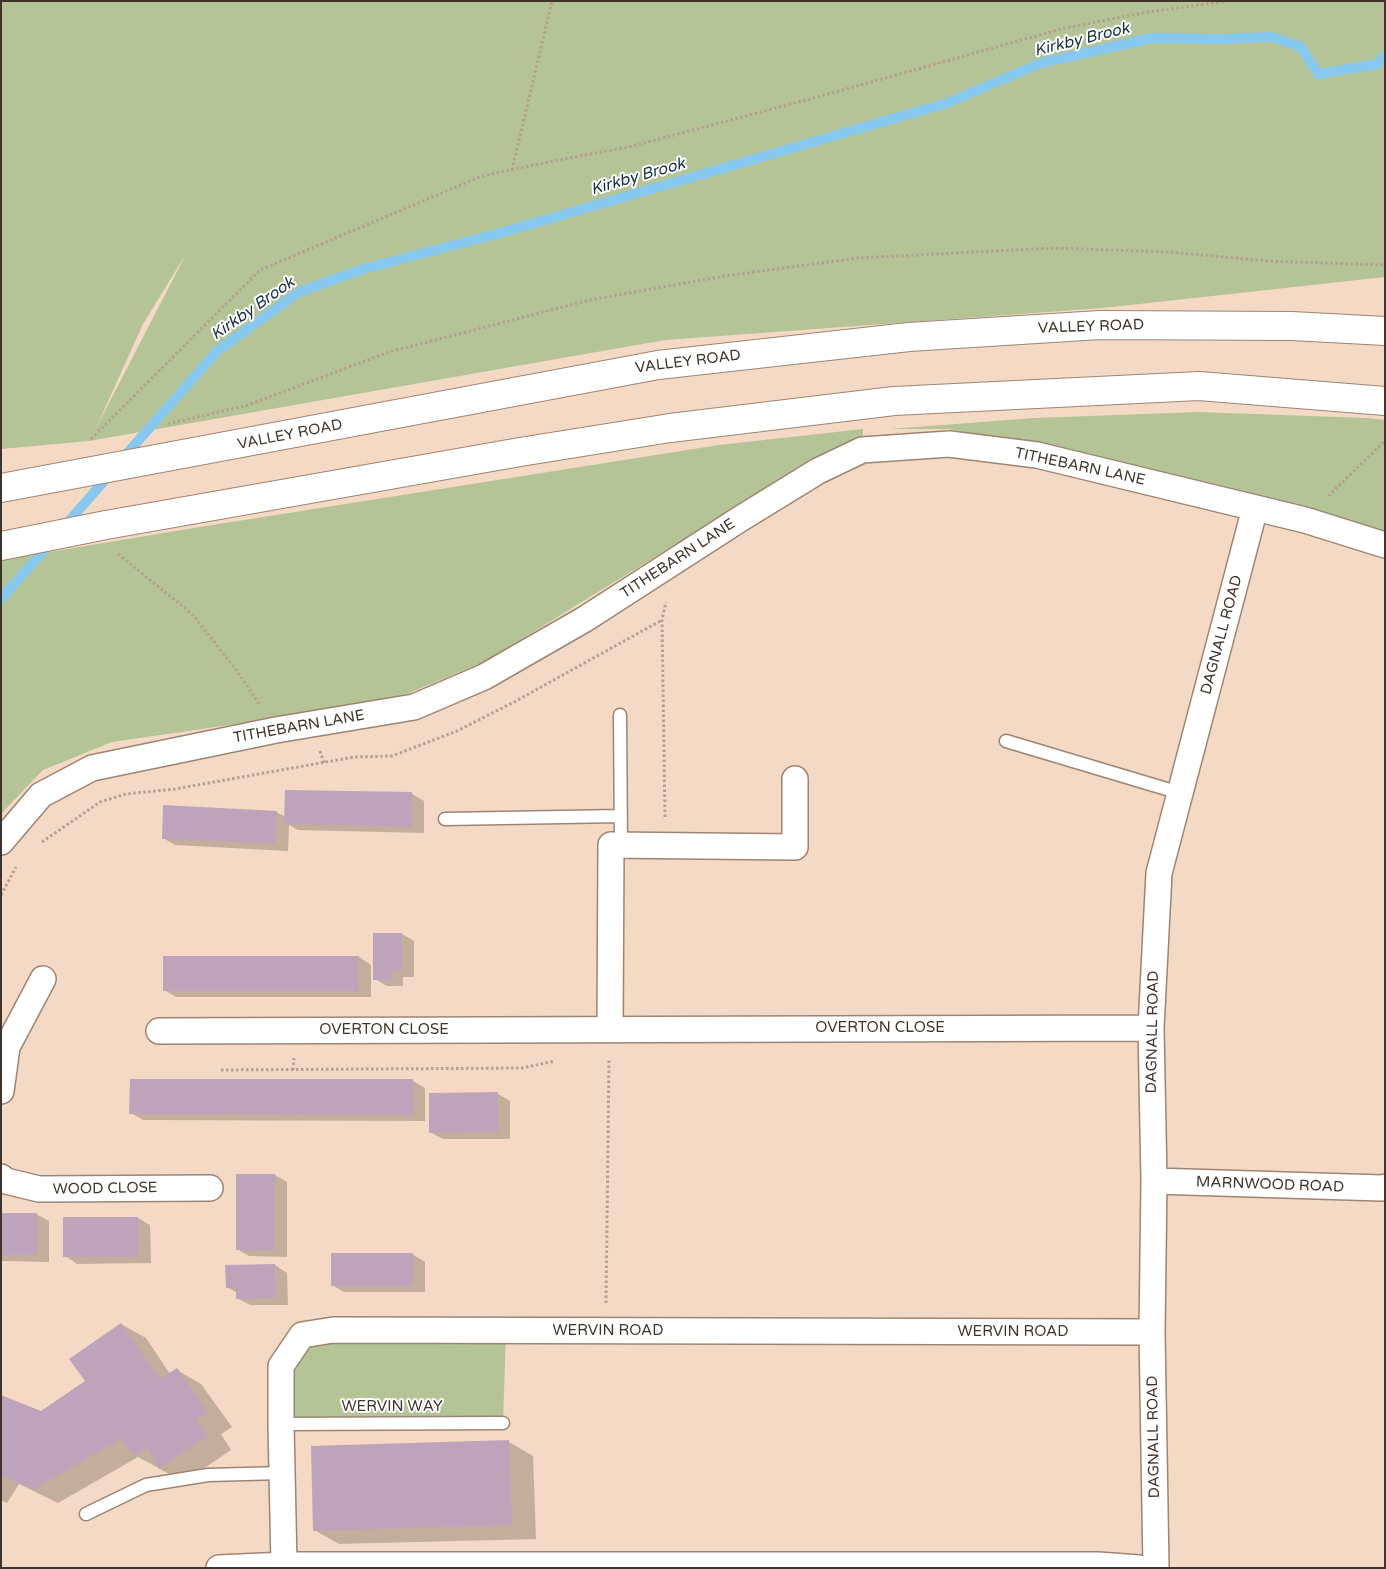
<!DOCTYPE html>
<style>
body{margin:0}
#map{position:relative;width:1386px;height:1569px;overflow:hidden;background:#f4dac4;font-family:"Varela Round",sans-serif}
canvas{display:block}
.frame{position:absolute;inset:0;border:2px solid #3e342b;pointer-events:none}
</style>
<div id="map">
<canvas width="1386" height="1569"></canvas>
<div class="frame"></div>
</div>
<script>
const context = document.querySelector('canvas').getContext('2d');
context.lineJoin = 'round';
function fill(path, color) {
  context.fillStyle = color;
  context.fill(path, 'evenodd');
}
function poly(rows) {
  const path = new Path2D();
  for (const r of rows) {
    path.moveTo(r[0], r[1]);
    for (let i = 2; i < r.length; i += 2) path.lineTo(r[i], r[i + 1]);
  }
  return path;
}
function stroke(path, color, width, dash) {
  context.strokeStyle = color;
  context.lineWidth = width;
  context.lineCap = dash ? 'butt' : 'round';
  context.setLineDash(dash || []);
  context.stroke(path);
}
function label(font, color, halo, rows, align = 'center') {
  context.font = font + ' "Varela Round",sans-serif';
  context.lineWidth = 4;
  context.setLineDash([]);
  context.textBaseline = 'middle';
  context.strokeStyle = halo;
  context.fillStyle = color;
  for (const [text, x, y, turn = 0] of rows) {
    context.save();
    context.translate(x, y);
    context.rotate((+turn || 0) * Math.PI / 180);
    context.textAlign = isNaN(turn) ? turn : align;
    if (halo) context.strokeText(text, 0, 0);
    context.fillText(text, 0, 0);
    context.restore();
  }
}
const green = poly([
 [1,1,1385,1,1385,277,1103,308,665,340,89,441,1,449],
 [186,254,96,428,143,324],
 [1199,412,1367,418,1385,420,1385,531,1144,469,949,429,890,429,1034,418],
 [863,429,863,439,799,466,723,515,486,661,404,695,319,712,112,742,43,770,1,814,1,560,200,527,719,445],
 [506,1331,503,1423,281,1424,281,1366,302,1335]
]);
const shadow = poly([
 [286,791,412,794,424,801,424,833,298,830,289,825,288,851,175,845,163,838,276,812,286,817],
 [402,934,414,941,414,977,403,977,403,986,387,986,375,979],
 [359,957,371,965,371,997,176,997,164,990],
 [413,1081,425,1088,425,1121,143,1120,131,1113],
 [498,1094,510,1101,510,1139,443,1139,430,1132],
 [237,1175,275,1175,287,1182,287,1257,249,1256,237,1249],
 [1,1214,36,1214,49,1221,49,1262,1,1261],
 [138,1218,150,1225,151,1263,77,1264,65,1256],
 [412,1254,425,1262,425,1292,344,1292,332,1285],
 [275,1265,287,1273,288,1305,250,1305,237,1298,237,1293,227,1287],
 [121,1324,146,1338,170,1374,177,1370,201,1384,232,1427,221,1434,231,1450,184,1482,138,1457,58,1503,19,1484,7,1503,1,1500,1,1397,41,1413,86,1381],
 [509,1442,533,1456,536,1539,339,1544,314,1530]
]);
const stream = poly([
 [123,458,217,351,299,292,363,269,500,233,947,103,1041,63,1152,38,1220,39,1272,37,1301,47,1318,74,1377,64,1385,56],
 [63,528,111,473],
 [1,599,50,543]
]);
const building = poly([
 [285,790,412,792,412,827,284,824],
 [163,805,277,811,275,844,162,839],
 [373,933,402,933,402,971,391,971,391,980,373,980],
 [163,956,359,956,359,991,163,991],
 [130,1079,413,1079,413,1115,129,1114],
 [498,1092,498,1132,429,1133,429,1093],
 [236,1174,275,1174,275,1250,236,1250],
 [1,1213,37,1213,37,1255,1,1255],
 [63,1217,138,1217,139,1257,63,1257],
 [331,1253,413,1253,413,1286,331,1286],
 [275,1264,276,1298,236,1299,236,1288,226,1288,225,1265],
 [121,1323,160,1379,177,1368,208,1412,197,1420,207,1436,159,1469,147,1448,134,1456,121,1439,33,1490,1,1475,1,1395,41,1411,85,1381,69,1359],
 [509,1440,512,1525,313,1531,311,1446]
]);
const path = poly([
 [512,170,552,1],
 [168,424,248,405,389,352,590,300,725,276,858,258,1054,248,1169,252,1268,261,1385,265],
 [91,439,260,270,482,176,558,160,629,147,810,99,1065,28,1148,12,1228,1],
 [1328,496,1385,441],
 [118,554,192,614,237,671,260,705],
 [320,751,324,763],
 [665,817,662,620,666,602],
 [42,842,100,802,126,794,175,789,354,757,392,756,457,731,516,701,662,620],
 [1,895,16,867],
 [221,1070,522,1068,555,1061],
 [293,1070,294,1058],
 [606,1303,609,1059]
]);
const service = poly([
 [620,715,621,845],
 [1006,741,1180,793],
 [445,819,620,816],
 [281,1424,503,1423],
 [86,1514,146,1485,208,1475,282,1473]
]);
const minor = poly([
 [1,842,41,795,92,768,276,730,414,707,484,677,585,619,740,519,818,471,862,450,949,444,1037,455,1305,520,1385,545],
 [610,1029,611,845,795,847,795,779],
 [159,1031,1151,1028],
 [1,1091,7,1047,43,979],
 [1,1177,6,1181,39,1189,210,1188],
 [1154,1181,1382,1188,1385,1187],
 [284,1565,281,1424,281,1366,302,1335,333,1330,1152,1332],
 [219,1568,284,1565,1098,1565,1139,1568],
 [1156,1568,1152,1332,1154,1181,1151,1028,1159,873,1255,508]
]);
const primary = poly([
 [1,488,658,365,909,337,1100,325,1292,326,1385,331],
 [1,546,106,525,520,452,670,428,894,401,1199,386,1385,401]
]);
const streetNames = [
 ["VALLEY ROAD",1091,327,-2],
 ["VALLEY ROAD",688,362,-7],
 ["VALLEY ROAD",290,435,-11],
 ["TITHEBARN LANE",1080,467,12],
 ["TITHEBARN LANE",678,559,-33],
 ["DAGNALL ROAD",1222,635,-75],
 ["TITHEBARN LANE",299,727,-10],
 ["OVERTON CLOSE",880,1028],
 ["OVERTON CLOSE",384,1030],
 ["DAGNALL ROAD",1153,1032,-89],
 ["MARNWOOD ROAD",1270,1185,2],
 ["WOOD CLOSE",105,1189,-1],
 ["WERVIN ROAD",608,1331],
 ["WERVIN ROAD",1013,1332],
 ["WERVIN WAY",392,1407],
 ["DAGNALL ROAD",1154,1437,-91]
];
const waterNames = [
 ["Kirkby Brook",1082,40,-14],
 ["Kirkby Brook",638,177,-16],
 ["Kirkby Brook",253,309,-35]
];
fill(green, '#b4c496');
fill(shadow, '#0003');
stroke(stream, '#87c8ee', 10);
fill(building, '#bda4ba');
stroke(service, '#9d8571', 15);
stroke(minor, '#9d8571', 28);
stroke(primary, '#9d8571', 30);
stroke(path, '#b5a18f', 3, [2.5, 2.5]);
stroke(service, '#fff', 12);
stroke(minor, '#fff', 25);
stroke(primary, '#fff', 28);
label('15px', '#3e342b', '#fff', streetNames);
label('italic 16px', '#133141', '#fff', waterNames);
</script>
